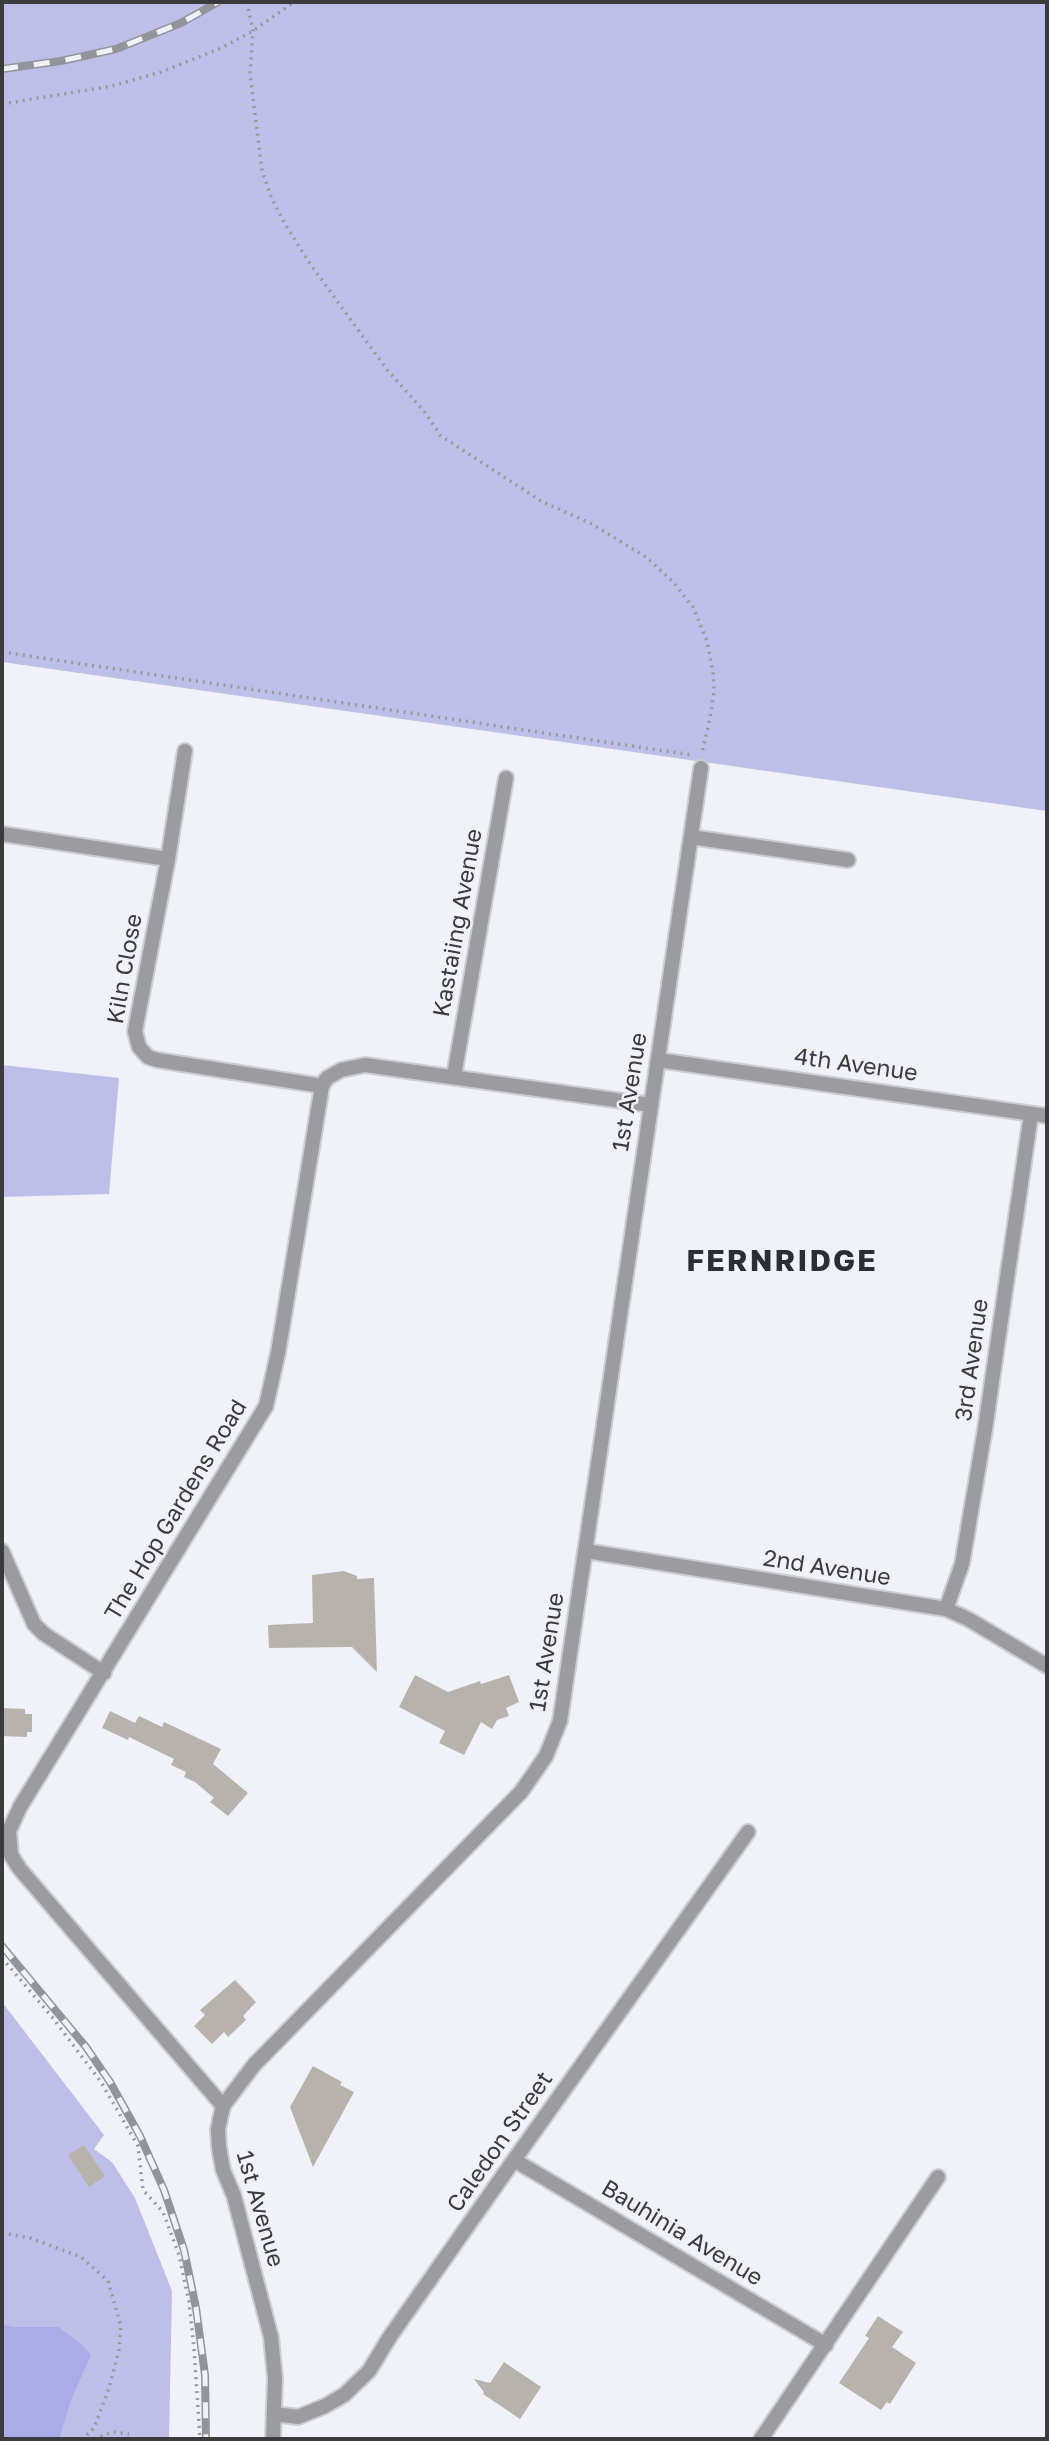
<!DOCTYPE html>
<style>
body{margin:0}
#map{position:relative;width:1049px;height:2441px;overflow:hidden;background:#f0f1f9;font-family:"Golos Text",sans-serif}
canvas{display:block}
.frame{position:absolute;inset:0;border:4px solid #3b3b3e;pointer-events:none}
</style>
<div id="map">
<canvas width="1049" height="2441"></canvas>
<div class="frame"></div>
</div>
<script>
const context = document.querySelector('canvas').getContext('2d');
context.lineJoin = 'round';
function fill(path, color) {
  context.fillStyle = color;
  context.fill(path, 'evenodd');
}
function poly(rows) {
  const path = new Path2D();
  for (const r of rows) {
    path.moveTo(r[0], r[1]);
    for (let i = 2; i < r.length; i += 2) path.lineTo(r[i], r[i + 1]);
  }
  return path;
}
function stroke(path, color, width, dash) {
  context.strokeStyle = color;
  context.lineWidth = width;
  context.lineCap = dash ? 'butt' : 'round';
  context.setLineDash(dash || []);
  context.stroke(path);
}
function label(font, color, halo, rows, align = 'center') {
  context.font = font + ' "Golos Text",sans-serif';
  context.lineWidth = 5;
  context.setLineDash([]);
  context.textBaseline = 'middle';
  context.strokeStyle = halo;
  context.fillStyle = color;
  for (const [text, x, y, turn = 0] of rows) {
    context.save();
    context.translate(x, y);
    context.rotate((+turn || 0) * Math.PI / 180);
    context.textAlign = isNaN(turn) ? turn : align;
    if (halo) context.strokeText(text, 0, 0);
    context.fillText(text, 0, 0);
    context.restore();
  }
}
const green = poly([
 [2,2,1047,2,1047,811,2,662],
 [2,1065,119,1078,109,1194,2,1197],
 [2,2002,104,2135,94,2149,112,2162,135,2198,172,2291,169,2439,2,2439]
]);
const water = poly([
 [2,2324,13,2327,58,2327,80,2343,91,2355,71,2400,59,2439,2,2439]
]);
const building = poly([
 [344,1571,357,1576,357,1579,374,1578,377,1672,352,1647,269,1648,268,1625,313,1623,312,1575],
 [415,1675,448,1692,480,1681,481,1684,509,1675,519,1702,506,1708,509,1716,497,1720,492,1729,481,1722,464,1755,439,1743,445,1731,399,1707],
 [2,1708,25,1709,25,1714,32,1714,32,1732,27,1732,27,1737,2,1736],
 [110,1711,135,1723,139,1716,162,1727,164,1722,221,1749,213,1764,248,1793,228,1816,210,1802,214,1798,195,1782,184,1777,186,1772,171,1765,174,1759,129,1737,128,1740,102,1728],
 [235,1980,256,2002,243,2016,246,2020,228,2037,224,2032,212,2044,194,2026,205,2015,200,2010],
 [313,2066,342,2082,340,2085,354,2092,313,2167,290,2107],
 [84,2145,105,2176,89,2187,68,2155],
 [878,2316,903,2332,892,2347,916,2363,890,2404,887,2402,881,2410,839,2383,869,2338,865,2336],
 [504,2362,541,2387,520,2419,483,2394,484,2392,474,2379,490,2383]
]);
const path = poly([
 [247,2,253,31,250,74,262,170,271,197,285,224,308,261,388,371,424,411,441,436,541,501,592,524,646,557,673,582,693,607,707,641,713,672,714,691,710,719,702,753],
 [2,104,112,86,161,72,219,49,253,31,294,2],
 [2,652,692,755],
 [2,1958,52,2017,101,2082,138,2146,143,2190,163,2212,179,2255,189,2302,194,2348,200,2439],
 [2,2233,30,2238,81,2257,108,2281,121,2326,119,2350,109,2388,94,2428,83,2439],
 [94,2439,113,2432,129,2434]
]);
const minor = poly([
 [185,751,168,859,135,1031,139,1047,148,1057,157,1060,322,1086],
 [2,834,168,859],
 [691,837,848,860],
 [658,1060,1047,1116],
 [454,1076,506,778],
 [2,1551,34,1624,44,1634,104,1673],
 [586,1551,946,1609,968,1619,1047,1666],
 [946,1609,962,1564,985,1429,1031,1114],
 [223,2106,19,1868,11,1855,9,1831,20,1807,266,1406,278,1353,322,1086,327,1078,341,1070,365,1065,651,1105],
 [514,2160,826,2345],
 [275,2414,298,2417,325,2406,344,2395,369,2371,389,2338,514,2160,748,1832],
 [273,2439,275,2378,271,2337,234,2196,223,2170,219,2147,218,2129,223,2106,254,2065,521,1792,546,1756,560,1721,701,768],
 [761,2439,938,2177]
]);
const rail = poly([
 [2,69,61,61,116,49,181,23,218,2],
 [2,1946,86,2047,110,2082,140,2136,164,2190,184,2250,196,2308,205,2375,206,2439]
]);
const streetNames = [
 ["Kastaiing Avenue",458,923,-80],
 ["Kiln Close",125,969,-80],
 ["4th Avenue",856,1065,8],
 ["1st Avenue",630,1092,-81],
 ["3rd Avenue",972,1360,-82],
 ["The Hop Gardens Road",176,1510,-59],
 ["2nd Avenue",827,1568,9],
 ["1st Avenue",547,1652,-81],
 ["Caledon Street",500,2142,-55],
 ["1st Avenue",260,2209,74],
 ["Bauhinia Avenue",682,2233,31]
];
const districtNames = [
 ["FERNRIDGE",782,1261]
];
fill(green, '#bebfe9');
fill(water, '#ababe7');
fill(building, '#b7b3ac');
stroke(minor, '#cccdd4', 18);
stroke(path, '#98989e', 3.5, [2, 5]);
stroke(minor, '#9c9ca0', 14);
stroke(rail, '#939499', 8);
stroke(rail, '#f0f1f9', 5, [16]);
label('23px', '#3b3b3e', '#f0f1f9', streetNames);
context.letterSpacing = '2px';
label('bold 30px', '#2d2d34', '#f0f1f9', districtNames);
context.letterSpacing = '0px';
</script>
